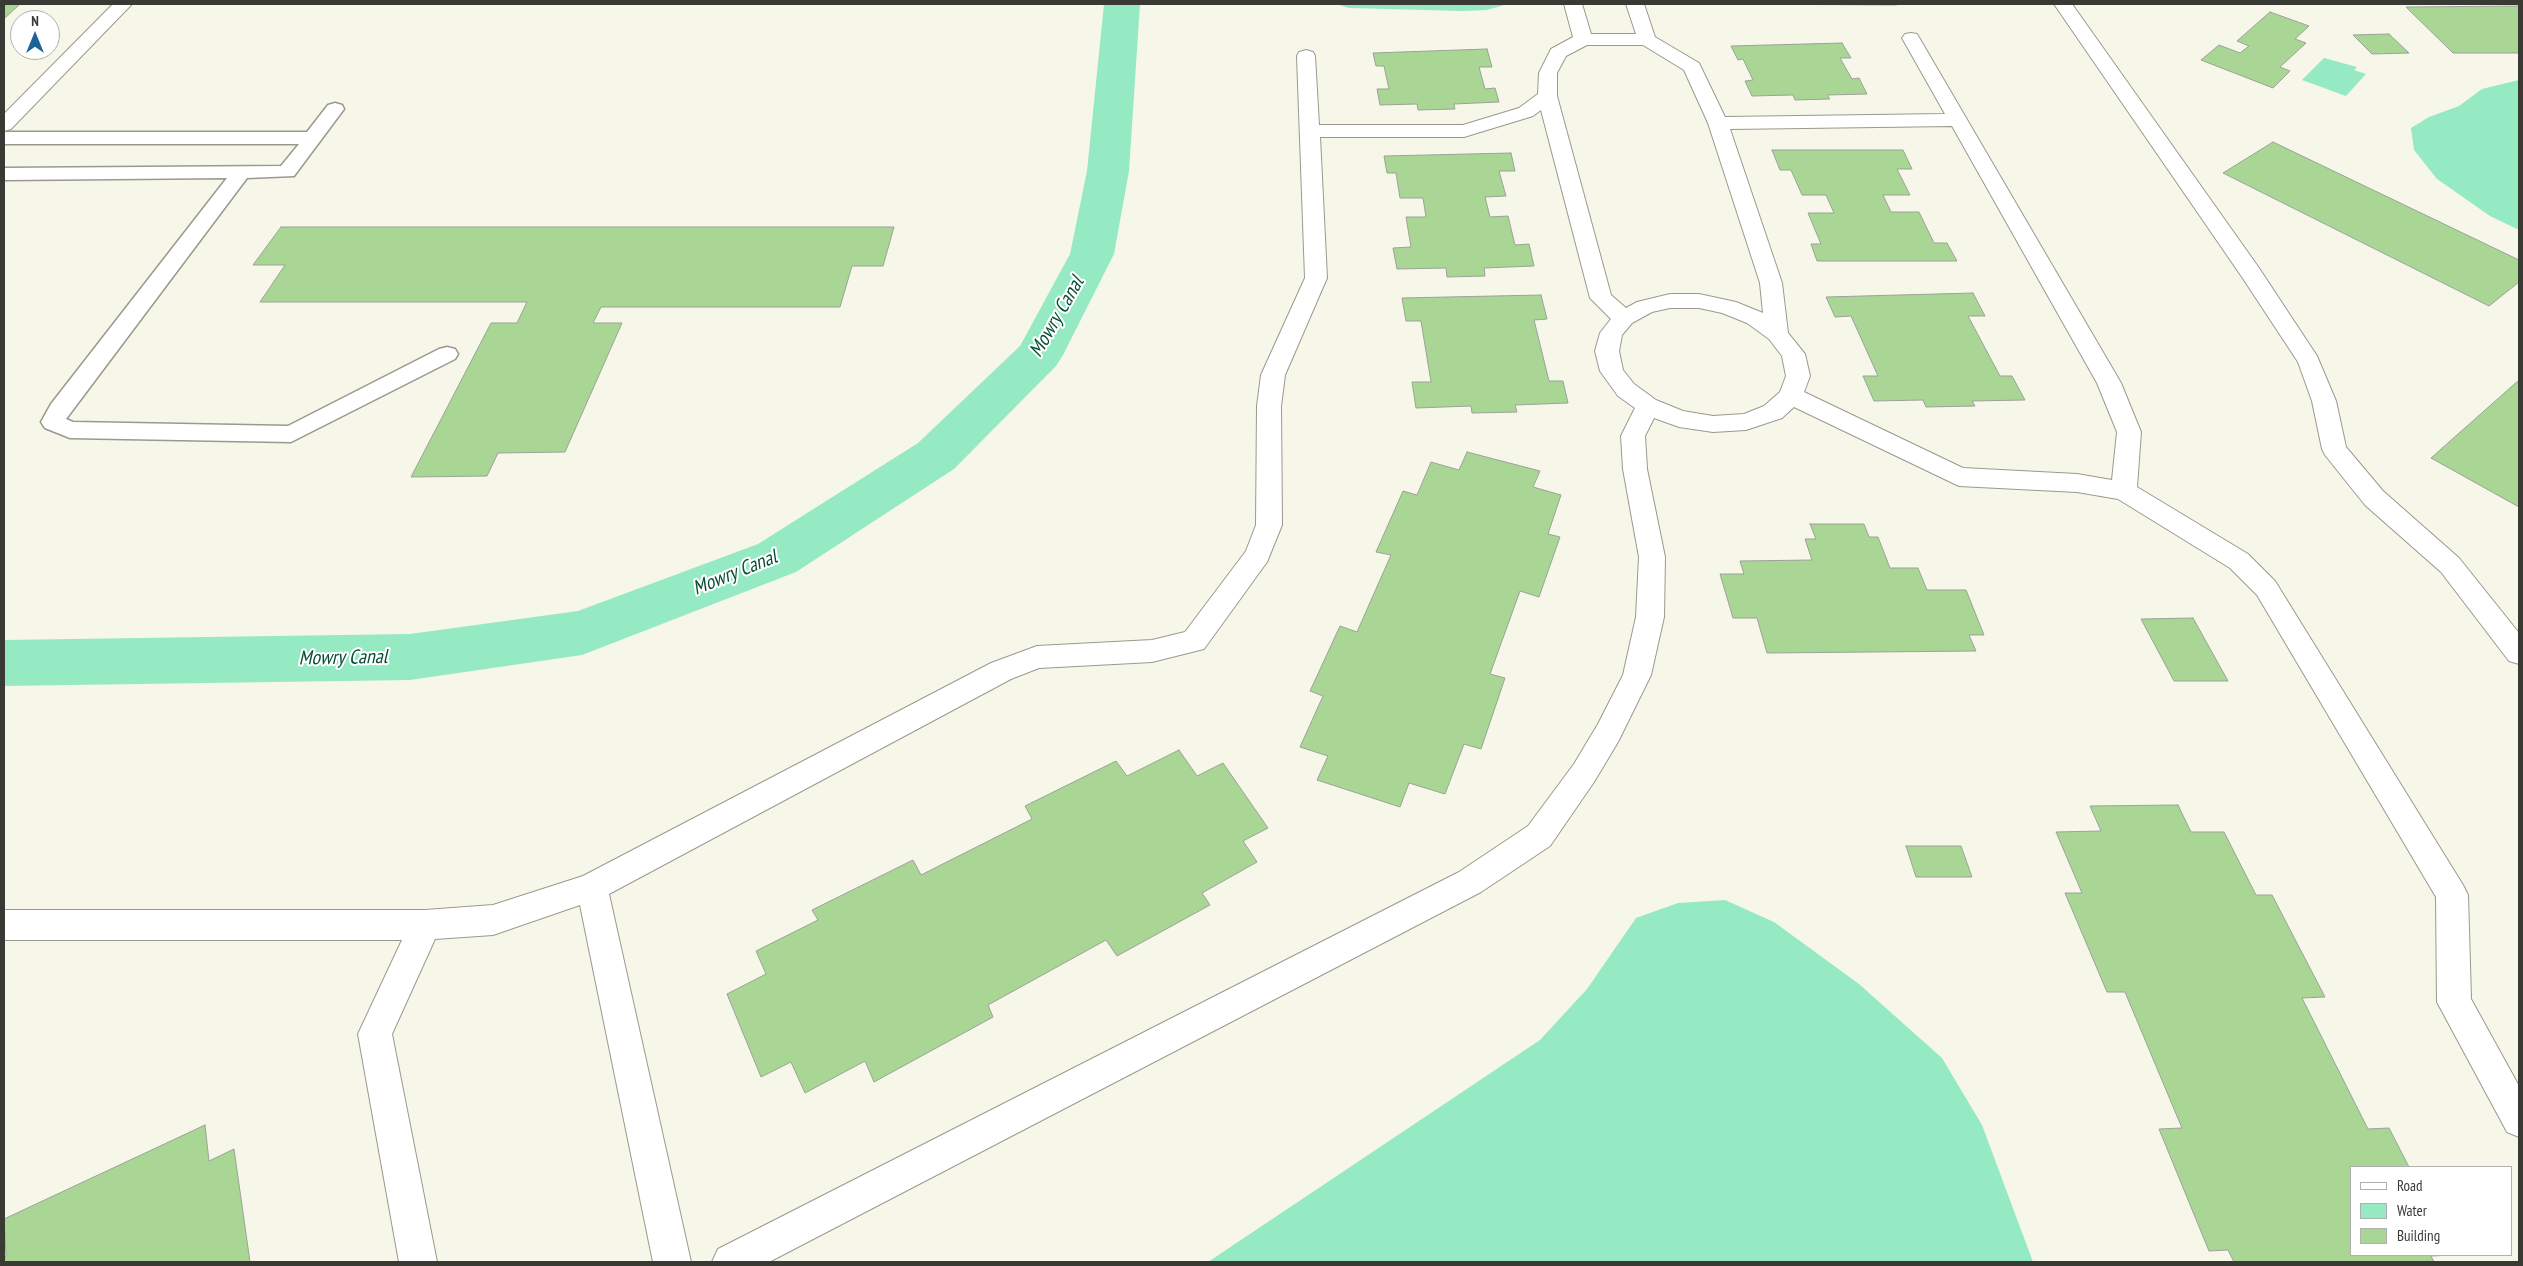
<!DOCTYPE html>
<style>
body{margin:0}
#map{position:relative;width:2523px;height:1266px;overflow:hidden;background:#f6f7e9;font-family:"PT Sans Narrow",sans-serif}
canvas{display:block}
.frame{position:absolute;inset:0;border:5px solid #3a3a35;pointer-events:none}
.legend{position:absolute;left:2350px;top:1166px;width:162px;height:90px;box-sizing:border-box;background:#fff;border:1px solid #b0b0ae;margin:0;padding:6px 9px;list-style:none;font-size:15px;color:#3a3a35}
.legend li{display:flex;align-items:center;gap:10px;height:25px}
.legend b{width:25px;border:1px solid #b0b0ae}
.north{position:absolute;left:10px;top:10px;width:50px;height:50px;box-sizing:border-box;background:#fff;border:1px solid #b0b0ae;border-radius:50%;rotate:0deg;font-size:14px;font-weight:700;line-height:20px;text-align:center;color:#3a3a35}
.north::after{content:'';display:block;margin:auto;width:18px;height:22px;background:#1c6498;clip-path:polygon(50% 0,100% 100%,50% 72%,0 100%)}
</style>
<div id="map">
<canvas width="2523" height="1266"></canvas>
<div class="frame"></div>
<ul class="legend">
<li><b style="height:6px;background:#fff"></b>Road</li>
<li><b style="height:14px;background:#95eac3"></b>Water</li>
<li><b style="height:14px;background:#a9d695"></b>Building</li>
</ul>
<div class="north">N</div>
</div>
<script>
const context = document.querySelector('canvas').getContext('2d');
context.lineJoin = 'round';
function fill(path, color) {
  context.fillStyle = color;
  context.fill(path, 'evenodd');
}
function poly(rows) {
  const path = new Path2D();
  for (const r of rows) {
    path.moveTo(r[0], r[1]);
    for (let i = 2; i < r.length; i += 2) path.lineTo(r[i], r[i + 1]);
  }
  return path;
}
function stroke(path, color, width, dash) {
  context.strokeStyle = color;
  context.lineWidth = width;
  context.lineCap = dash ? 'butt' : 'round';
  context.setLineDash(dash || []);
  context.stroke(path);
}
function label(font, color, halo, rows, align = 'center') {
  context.font = font + ' "PT Sans Narrow",sans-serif';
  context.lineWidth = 4;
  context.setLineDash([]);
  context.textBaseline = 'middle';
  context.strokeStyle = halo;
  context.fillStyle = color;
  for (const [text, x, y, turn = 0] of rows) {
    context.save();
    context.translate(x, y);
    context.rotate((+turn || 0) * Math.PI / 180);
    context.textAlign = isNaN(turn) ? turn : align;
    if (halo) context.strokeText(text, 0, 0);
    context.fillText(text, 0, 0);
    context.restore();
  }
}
const water = poly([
 [1336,4,1508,4,1487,10,1462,11,1349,8],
 [1737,4,1903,4,1894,6],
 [2324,58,2357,67,2354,70,2366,74,2346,96,2302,80],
 [2519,80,2519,230,2490,216,2437,179,2414,150,2411,128,2429,117,2459,106,2482,89],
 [1725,900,1774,922,1859,984,1942,1058,1982,1125,2033,1262,1208,1262,1540,1040,1587,989,1636,918,1678,903]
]);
const canal = poly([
 [1104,4,1140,4,1129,171,1114,254,1063,355,1056,366,954,469,796,572,582,655,410,680,4,686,4,640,410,634,578,611,758,544,918,443,1020,346,1070,254,1087,171,1104,4]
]);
const building = poly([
 [4,4,20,4,4,19,4,4],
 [2519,6,2519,53,2453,53,2406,7,2519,6],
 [2270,12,2309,26,2295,39,2306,43,2280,67,2290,71,2273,88,2201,60,2219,45,2240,53,2249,46,2237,41,2270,12],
 [2389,34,2409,53,2372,54,2353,35,2389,34],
 [1842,43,1851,58,1840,58,1852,79,1859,78,1867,94,1827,95,1830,99,1795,100,1793,95,1752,96,1745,81,1753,80,1743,59,1738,60,1731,46,1842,43],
 [1487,49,1492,67,1479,67,1485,89,1495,88,1499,102,1454,104,1455,109,1418,110,1417,104,1380,105,1377,89,1389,89,1384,66,1376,66,1373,53,1487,49],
 [2273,142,2519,260,2519,282,2489,306,2223,173,2273,142],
 [1772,150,1903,150,1912,169,1897,169,1910,195,1883,195,1891,212,1919,212,1934,243,1947,243,1957,261,1817,261,1811,244,1821,244,1808,213,1834,213,1826,195,1802,195,1791,170,1780,170,1772,150],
 [1511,153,1515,171,1499,171,1506,196,1485,197,1490,217,1508,216,1515,245,1529,244,1534,266,1484,268,1485,276,1447,277,1446,268,1397,269,1393,248,1411,247,1406,217,1426,217,1423,198,1400,198,1396,173,1387,173,1384,156,1511,153],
 [281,227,894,227,883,266,852,266,840,307,601,307,593,323,622,323,565,452,498,453,487,476,411,477,491,323,517,323,527,302,260,302,285,265,253,265,281,227],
 [1973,293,1985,316,1968,316,2000,376,2012,376,2025,400,1972,401,1975,406,1926,407,1923,400,1874,401,1863,376,1878,376,1851,316,1835,317,1826,297,1973,293],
 [1541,295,1547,319,1534,320,1549,381,1563,381,1568,403,1515,405,1517,412,1472,413,1471,406,1416,408,1412,382,1431,382,1421,321,1406,321,1402,298,1541,295],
 [2519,380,2519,507,2431,458,2519,380],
 [1467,452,1540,471,1533,487,1561,495,1548,534,1560,537,1539,597,1520,591,1490,674,1505,678,1481,749,1464,744,1445,794,1409,783,1400,807,1317,780,1328,756,1300,747,1323,696,1310,691,1340,626,1357,632,1391,555,1376,552,1403,491,1417,495,1431,462,1459,470,1467,452],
 [1810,524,1864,524,1869,537,1878,537,1890,568,1918,568,1927,590,1966,590,1984,635,1969,635,1976,651,1767,653,1757,618,1733,618,1720,574,1744,574,1740,561,1812,560,1805,539,1816,539,1810,524],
 [2193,618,2228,681,2174,681,2141,619,2193,618],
 [1179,750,1197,776,1223,763,1268,828,1243,841,1257,862,1202,893,1210,905,1117,956,1106,940,988,1005,993,1017,874,1082,865,1061,805,1093,791,1062,761,1077,727,994,766,974,756,951,818,920,812,910,913,860,921,875,1032,819,1025,806,1116,761,1127,776,1179,750],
 [2178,805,2191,832,2224,832,2256,895,2272,895,2325,997,2302,998,2368,1129,2389,1128,2409,1167,2352,1167,2352,1255,2453,1255,2431,1256,2434,1262,2234,1262,2228,1250,2209,1251,2159,1129,2182,1128,2125,992,2107,992,2065,893,2082,893,2056,832,2101,831,2090,806,2178,805],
 [1906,846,1961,846,1972,877,1916,877,1906,846],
 [205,1125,209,1161,234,1149,250,1262,4,1262,6,1255,4,1219,205,1125]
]);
const lane = poly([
 [335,103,342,105,344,109,294,176,247,178,66,419,73,422,288,426,439,349,447,347,455,349,458,354,455,359,291,442,70,438,45,428,41,422,51,404,227,178,4,180,4,168,281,166,299,144,4,144,4,132,307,132,328,105,335,103]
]);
const street = poly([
 [113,4,132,4,11,129,4,131,4,114,113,4],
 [1564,4,1582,4,1591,34,1636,34,1626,4,1644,4,1655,37,1699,63,1725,117,1945,114,1902,38,1905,34,1911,33,1917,34,2121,383,2141,432,2137,487,2248,554,2275,581,2463,885,2468,895,2471,999,2519,1086,2519,1137,2507,1132,2437,1002,2436,897,2257,595,2230,568,2118,499,2077,492,1959,486,1794,407,1782,418,1746,430,1713,432,1679,427,1654,418,1645,436,1647,469,1665,557,1664,617,1651,675,1618,742,1594,782,1550,846,1481,892,769,1262,712,1262,718,1249,1459,872,1528,826,1574,764,1598,724,1623,675,1636,617,1639,557,1623,469,1621,436,1635,408,1618,396,1600,371,1595,351,1600,333,1611,319,1590,298,1541,110,1533,116,1464,137,1320,137,1327,278,1285,375,1281,406,1282,525,1267,562,1204,649,1152,662,1039,668,1011,679,609,894,691,1262,653,1262,580,905,493,935,435,939,392,1034,437,1262,399,1262,358,1034,402,940,4,940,4,910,425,910,493,905,583,876,991,663,1037,646,1152,640,1185,632,1246,551,1256,525,1257,406,1261,375,1305,278,1297,56,1299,52,1306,50,1313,52,1315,56,1319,125,1463,125,1519,108,1538,94,1539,73,1551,49,1573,37,1564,4],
 [1587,45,1643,45,1684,70,1708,123,1760,283,1763,313,1736,302,1699,294,1670,294,1637,302,1626,308,1611,295,1557,96,1557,73,1566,56,1587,45],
 [1952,126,2097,383,2117,432,2112,480,2077,474,1963,468,1804,392,1810,376,1805,354,1788,333,1782,283,1730,129,1952,126],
 [1670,308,1699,308,1722,313,1747,323,1769,339,1782,356,1786,376,1780,392,1764,406,1744,414,1713,416,1683,411,1656,400,1634,384,1623,370,1619,351,1622,335,1632,323,1652,312,1670,308],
 [2054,4,2072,4,2259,268,2317,356,2336,401,2346,447,2383,491,2459,558,2519,633,2519,664,2509,661,2441,572,2365,505,2325,455,2322,449,2312,401,2298,362,2242,277,2054,4]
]);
const waterNames = [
 ["Mowry Canal",1057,317,-60],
 ["Mowry Canal",735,573,-22],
 ["Mowry Canal",343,658,-1]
];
fill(water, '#95eac3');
fill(canal, '#95eac3');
fill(building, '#a9d695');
stroke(building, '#9ba297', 1);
stroke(lane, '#999a8d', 3);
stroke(street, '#999a8d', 2);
fill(lane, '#fff');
fill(street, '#fff');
label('italic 20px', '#064e36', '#fff', waterNames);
</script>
